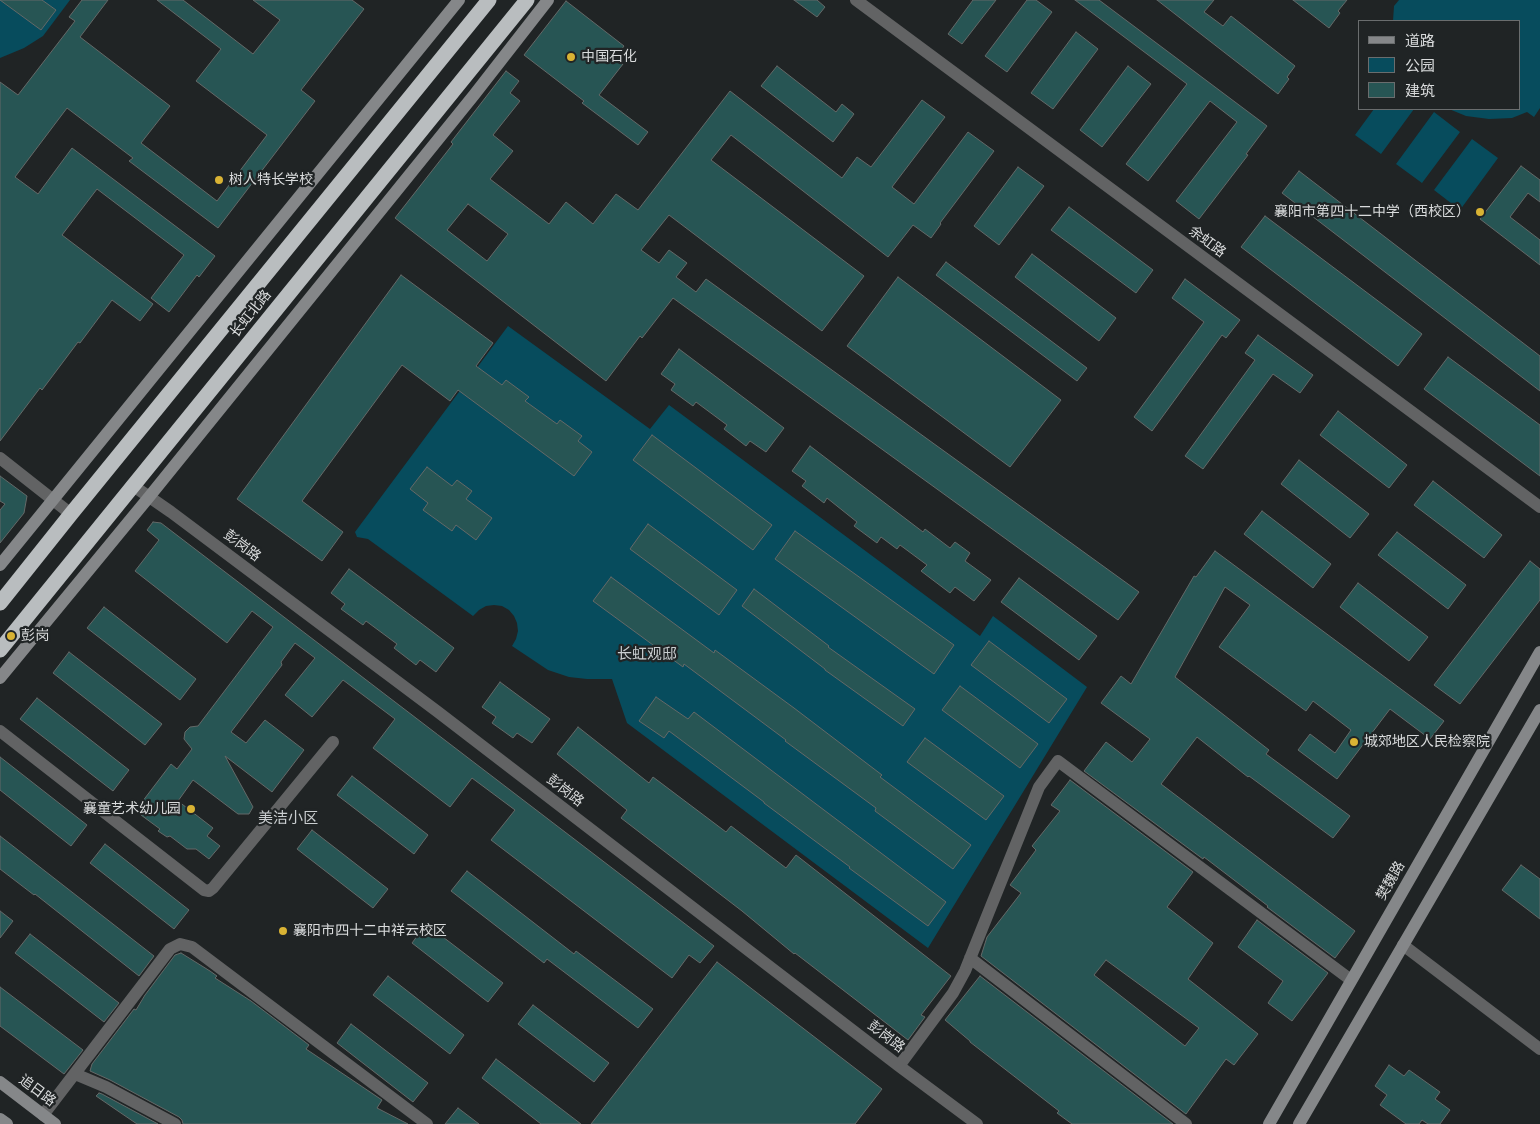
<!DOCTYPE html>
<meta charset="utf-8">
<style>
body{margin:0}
#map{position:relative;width:1540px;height:1124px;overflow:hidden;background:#202425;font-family:Helvetica,"Noto Sans SC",sans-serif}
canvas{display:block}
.legend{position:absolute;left:1358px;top:20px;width:162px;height:90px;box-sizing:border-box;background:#202425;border:1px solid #6a6d6e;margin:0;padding:6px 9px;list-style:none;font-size:15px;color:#d9dbdc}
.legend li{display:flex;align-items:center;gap:10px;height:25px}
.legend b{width:25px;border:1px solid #6a6d6e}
</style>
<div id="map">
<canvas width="1540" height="1124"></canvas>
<ul class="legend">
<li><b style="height:6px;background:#858789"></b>道路</li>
<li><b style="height:14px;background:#074c5d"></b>公园</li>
<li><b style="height:14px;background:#275554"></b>建筑</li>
</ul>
</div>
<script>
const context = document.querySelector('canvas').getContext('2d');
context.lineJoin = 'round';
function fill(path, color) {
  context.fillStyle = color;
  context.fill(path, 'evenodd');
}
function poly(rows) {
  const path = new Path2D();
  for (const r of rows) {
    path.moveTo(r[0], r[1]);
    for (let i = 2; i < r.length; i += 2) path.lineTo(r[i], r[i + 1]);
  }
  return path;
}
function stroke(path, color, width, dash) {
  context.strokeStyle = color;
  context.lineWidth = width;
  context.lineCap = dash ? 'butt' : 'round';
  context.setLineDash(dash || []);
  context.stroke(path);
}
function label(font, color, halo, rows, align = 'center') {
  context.font = font + ' Helvetica,"Noto Sans SC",sans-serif';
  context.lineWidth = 4.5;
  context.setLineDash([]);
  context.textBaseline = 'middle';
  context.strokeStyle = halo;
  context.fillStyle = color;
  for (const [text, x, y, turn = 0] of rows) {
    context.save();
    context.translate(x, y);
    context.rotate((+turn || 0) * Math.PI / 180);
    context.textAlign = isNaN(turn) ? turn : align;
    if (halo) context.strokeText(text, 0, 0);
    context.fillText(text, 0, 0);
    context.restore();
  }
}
const green = poly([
 [0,0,70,0,43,36,24,48,0,58],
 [1399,0,1540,0,1540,108,1534,117,1527,112,1512,118,1489,119,1466,116,1449,109,1519,109,1519,21,1393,21,1394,6],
 [1374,109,1414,109,1381,154,1355,135],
 [1434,112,1460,132,1422,183,1396,164],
 [1472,139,1498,158,1460,210,1434,190],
 [508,326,650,429,669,405,980,636,993,616,1087,687,928,948,627,723,612,679,587,679,569,677,548,670,512,646,516,639,518,631,517,623,514,616,509,610,502,606,494,605,486,606,479,610,473,616,368,539,357,537,355,532]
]);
const building = poly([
 [0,0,42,0,56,10,41,30,0,0],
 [82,0,108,0,80,37,170,106,141,143,217,201,267,135,196,81,221,49,157,0,183,0,253,54,280,20,253,0,352,0,364,9,301,90,315,101,218,228,129,161,133,158,67,108,15,177,38,194,72,148,215,256,199,277,197,275,169,312,151,298,184,255,97,189,62,235,153,304,140,321,112,300,80,343,78,342,42,390,40,388,0,441,0,82,18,95,75,21,69,17,82,0],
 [794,0,817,0,825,7,817,17,794,0],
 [973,0,996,0,962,44,948,34,973,0],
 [1027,0,1036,0,1052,12,1007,72,985,56,1027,0],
 [1075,0,1099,0,1267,126,1246,154,1248,155,1199,219,1176,201,1237,122,1210,101,1148,181,1126,164,1187,84,1075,0],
 [1157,0,1214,0,1204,12,1223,26,1231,16,1272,48,1295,66,1287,77,1289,79,1278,94,1157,0],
 [1293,0,1347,0,1338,11,1340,13,1329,28,1293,0],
 [566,1,624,46,615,58,623,64,599,95,648,132,638,145,582,103,584,101,524,55,566,1],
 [1076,32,1098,49,1053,109,1031,93,1076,32],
 [777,66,836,112,842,104,854,114,833,142,761,86,777,66],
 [1128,66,1151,84,1102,147,1080,130,1128,66],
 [506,71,519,81,510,93,520,101,493,135,513,151,490,179,549,224,566,202,593,224,616,194,638,210,730,91,842,178,857,157,871,167,922,100,945,117,892,187,914,204,968,132,994,151,940,223,941,224,931,238,913,225,888,257,731,135,711,160,864,276,822,331,669,215,641,250,659,263,669,250,687,263,676,277,696,292,706,279,1139,592,1118,620,673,298,642,338,640,336,606,381,395,218,453,144,451,142,506,71],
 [468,204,508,234,487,261,447,230,468,204],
 [1521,166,1540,180,1540,202,1528,193,1510,217,1540,240,1540,265,1480,219,1521,166],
 [1018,167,1044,186,999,245,974,226,1018,167],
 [1299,171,1540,356,1540,391,1282,193,1299,171],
 [1069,207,1153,270,1136,293,1051,230,1069,207],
 [1265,216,1422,334,1398,366,1241,247,1265,216],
 [1032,254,1116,318,1099,341,1015,277,1032,254],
 [946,262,1087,368,1077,381,936,275,946,262],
 [401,275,493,343,476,366,502,385,506,380,529,397,525,401,557,424,560,420,582,436,578,441,592,452,574,476,458,390,450,401,402,365,302,501,343,532,322,561,237,499,401,275],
 [898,277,1061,400,1010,467,847,346,898,277],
 [1185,279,1240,320,1226,338,1222,335,1152,431,1134,417,1204,322,1172,298,1185,279],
 [1258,335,1313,375,1300,393,1273,374,1203,469,1185,456,1255,360,1245,353,1258,335],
 [679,349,784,428,766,452,750,441,746,446,724,429,727,425,696,402,693,406,671,390,675,384,661,374,679,349],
 [1448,357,1540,425,1540,476,1424,389,1448,357],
 [1338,411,1407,465,1389,488,1320,435,1338,411],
 [652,435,772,525,753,550,633,460,652,435],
 [810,446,923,532,925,529,950,548,955,542,970,553,965,561,991,580,974,601,955,587,950,593,921,571,927,565,900,545,897,549,881,537,877,543,854,526,857,522,827,498,824,503,802,486,806,481,792,471,810,446],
 [1299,460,1369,514,1350,538,1281,484,1299,460],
 [427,467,452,486,457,480,472,491,466,499,492,518,476,540,456,525,452,531,423,510,428,503,410,489,427,467],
 [0,476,27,496,24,513,0,543,0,510,5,504,0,501,0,476],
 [1433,481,1502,535,1484,558,1414,505,1433,481],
 [1262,511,1331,564,1313,588,1244,534,1262,511],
 [153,522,161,523,714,946,700,963,689,955,672,978,491,840,515,810,472,778,450,807,373,748,395,719,343,680,312,717,285,695,315,658,295,643,281,662,282,665,231,732,246,743,265,720,304,750,272,792,225,756,253,807,249,814,238,814,193,780,178,801,213,828,207,836,220,846,209,859,196,849,187,849,170,836,167,837,158,831,160,829,141,815,148,806,142,802,171,764,177,769,192,749,184,739,185,732,190,727,198,726,273,627,252,611,227,643,135,571,159,540,147,530,153,522],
 [648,524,737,590,719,615,630,549,648,524],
 [795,531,954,645,934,674,775,559,795,531],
 [1397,532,1466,585,1448,609,1378,555,1397,532],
 [1215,551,1444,721,1430,739,1390,709,1337,779,1298,750,1310,734,1335,753,1351,730,1313,701,1306,711,1219,647,1250,605,1225,587,1175,677,1269,750,1266,754,1350,816,1333,838,1249,776,1248,777,1197,737,1161,784,1355,931,1335,958,1267,907,1268,906,1204,857,1203,859,1084,771,1106,742,1132,762,1150,739,1101,703,1121,676,1131,684,1194,576,1196,577,1215,551],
 [1530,561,1540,569,1540,600,1460,704,1434,685,1530,561],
 [349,569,454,648,436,672,420,660,416,665,394,648,397,644,366,621,363,625,341,609,345,604,331,593,349,569],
 [611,577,714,653,715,650,794,708,882,775,880,777,971,845,953,869,875,811,876,808,785,741,786,740,684,664,683,667,593,601,611,577],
 [1019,578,1097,636,1079,660,1001,602,1019,578],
 [1358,583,1428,637,1409,661,1340,607,1358,583],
 [754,589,829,646,828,647,915,709,903,726,825,670,825,669,742,606,754,589],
 [104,607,196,679,180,700,87,628,104,607],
 [989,641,1067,699,1049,723,971,665,989,641],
 [69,652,162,724,145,745,53,673,69,652],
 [500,682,550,719,532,743,517,733,513,738,492,723,496,717,482,707,500,682],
 [960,686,1038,744,1020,768,942,710,960,686],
 [656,697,688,719,694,712,946,902,928,926,849,868,850,867,764,803,764,802,669,731,664,738,639,721,656,697],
 [37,698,129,770,113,791,20,719,37,698],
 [578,727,649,783,653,777,726,832,731,826,786,868,796,855,951,976,921,1015,925,1017,908,1040,795,953,794,954,742,911,621,818,627,810,557,754,578,727],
 [925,738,1004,796,986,820,907,762,925,738],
 [0,757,87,825,71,846,0,790,0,757],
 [352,776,428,835,414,854,337,795,352,776],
 [1070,780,1193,872,1167,907,1213,943,1188,979,1258,1034,1234,1065,1226,1059,1186,1114,981,956,987,937,1021,893,1010,885,1036,850,1032,846,1060,811,1051,805,1070,780],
 [1106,960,1199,1028,1185,1046,1094,975,1106,960],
 [312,830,388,889,373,908,297,849,312,830],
 [0,836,154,956,139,976,35,894,34,895,0,869,0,836],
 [105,844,189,910,174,929,90,863,105,844],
 [1521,865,1540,879,1540,919,1502,890,1521,865],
 [467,871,574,954,576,951,653,1009,638,1028,547,959,544,963,451,891,467,871],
 [0,911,13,921,0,938,0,911],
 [1257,920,1328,973,1292,1021,1268,1003,1283,981,1238,947,1257,920],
 [426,924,503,983,488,1002,412,943,426,924],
 [30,934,119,1003,104,1022,15,953,30,934],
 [181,953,210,971,217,976,215,978,251,1001,309,1045,306,1049,382,1100,377,1108,408,1124,183,1124,182,1120,179,1117,110,1080,90,1071,92,1064,134,1009,136,1010,145,995,175,955,181,953],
 [717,962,882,1089,855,1124,591,1124,717,962],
 [388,976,464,1035,450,1054,373,995,388,976],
 [980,976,1173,1124,1072,1124,1057,1113,1059,1111,970,1042,970,1041,945,1020,980,976],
 [0,987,83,1050,64,1074,0,1026,0,987],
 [533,1005,609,1063,594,1082,518,1024,533,1005],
 [351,1024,428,1083,413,1102,337,1043,351,1024],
 [496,1059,581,1124,541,1124,482,1078,496,1059],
 [1389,1065,1404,1076,1409,1070,1440,1092,1435,1099,1450,1110,1440,1124,1428,1124,1422,1120,1419,1124,1406,1124,1380,1105,1387,1095,1375,1086,1389,1065],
 [99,1093,102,1094,158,1124,137,1124,96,1096,99,1093],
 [458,1108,479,1124,445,1124,458,1108]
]);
const street = poly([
 [856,0,1540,507],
 [0,458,71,514],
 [132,485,171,512,438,712,899,1066,977,1124],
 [0,731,204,890,209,891,213,888,333,742],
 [1403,945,1540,1049],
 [970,958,1186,1124],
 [899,1066,953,993,965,971,1039,787,1058,761,1351,980],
 [75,1074,106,1087,175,1124],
 [43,1115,170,949,180,944,192,947,427,1124]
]);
const secondary = poly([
 [0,565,459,0],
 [0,678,149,497,474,95,548,0],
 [0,1082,55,1124],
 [0,1119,7,1124],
 [1269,1124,1540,652],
 [1299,1124,1540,710]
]);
const highway = poly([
 [0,603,71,514,489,0],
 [0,650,527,0]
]);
const markers = [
 [571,57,5,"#d9b334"],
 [219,180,5,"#d9b334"],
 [1480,212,5,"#d9b334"],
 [11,636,5,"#d9b334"],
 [1354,742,5,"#d9b334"],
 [191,809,5,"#d9b334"],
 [283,931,5,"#d9b334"]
];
const poiNames = [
 ["中国石化",581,57],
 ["树人特长学校",229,180],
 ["襄阳市第四十二中学（西校区）",1470,212,"right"],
 ["彭岗",21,636],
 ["城郊地区人民检察院",1364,742],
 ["襄童艺术幼儿园",181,809,"right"],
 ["襄阳市四十二中祥云校区",293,931]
];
const streetNames = [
 ["余虹路",1207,242,37],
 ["长虹北路",251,314,-51],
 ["彭岗路",242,546,37],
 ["彭岗路",565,791,38],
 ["樊魏路",1391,881,-60],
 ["彭岗路",886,1037,38],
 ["追日路",37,1091,37]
];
const neighbourhoodNames = [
 ["长虹观邸",647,655],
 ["美洁小区",288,819]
];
fill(green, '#074c5d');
fill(building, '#275554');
stroke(building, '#646968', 1);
stroke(street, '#626364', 12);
stroke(secondary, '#858789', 12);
stroke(highway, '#b9bdbf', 15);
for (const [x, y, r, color] of markers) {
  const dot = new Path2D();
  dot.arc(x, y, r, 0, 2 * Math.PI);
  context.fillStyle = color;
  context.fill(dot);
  stroke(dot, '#202425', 2);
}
label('14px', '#d9dbdc', '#202425', poiNames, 'left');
label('14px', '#d9dbdc', '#202425', streetNames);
label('15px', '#caced0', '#202425', neighbourhoodNames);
</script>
